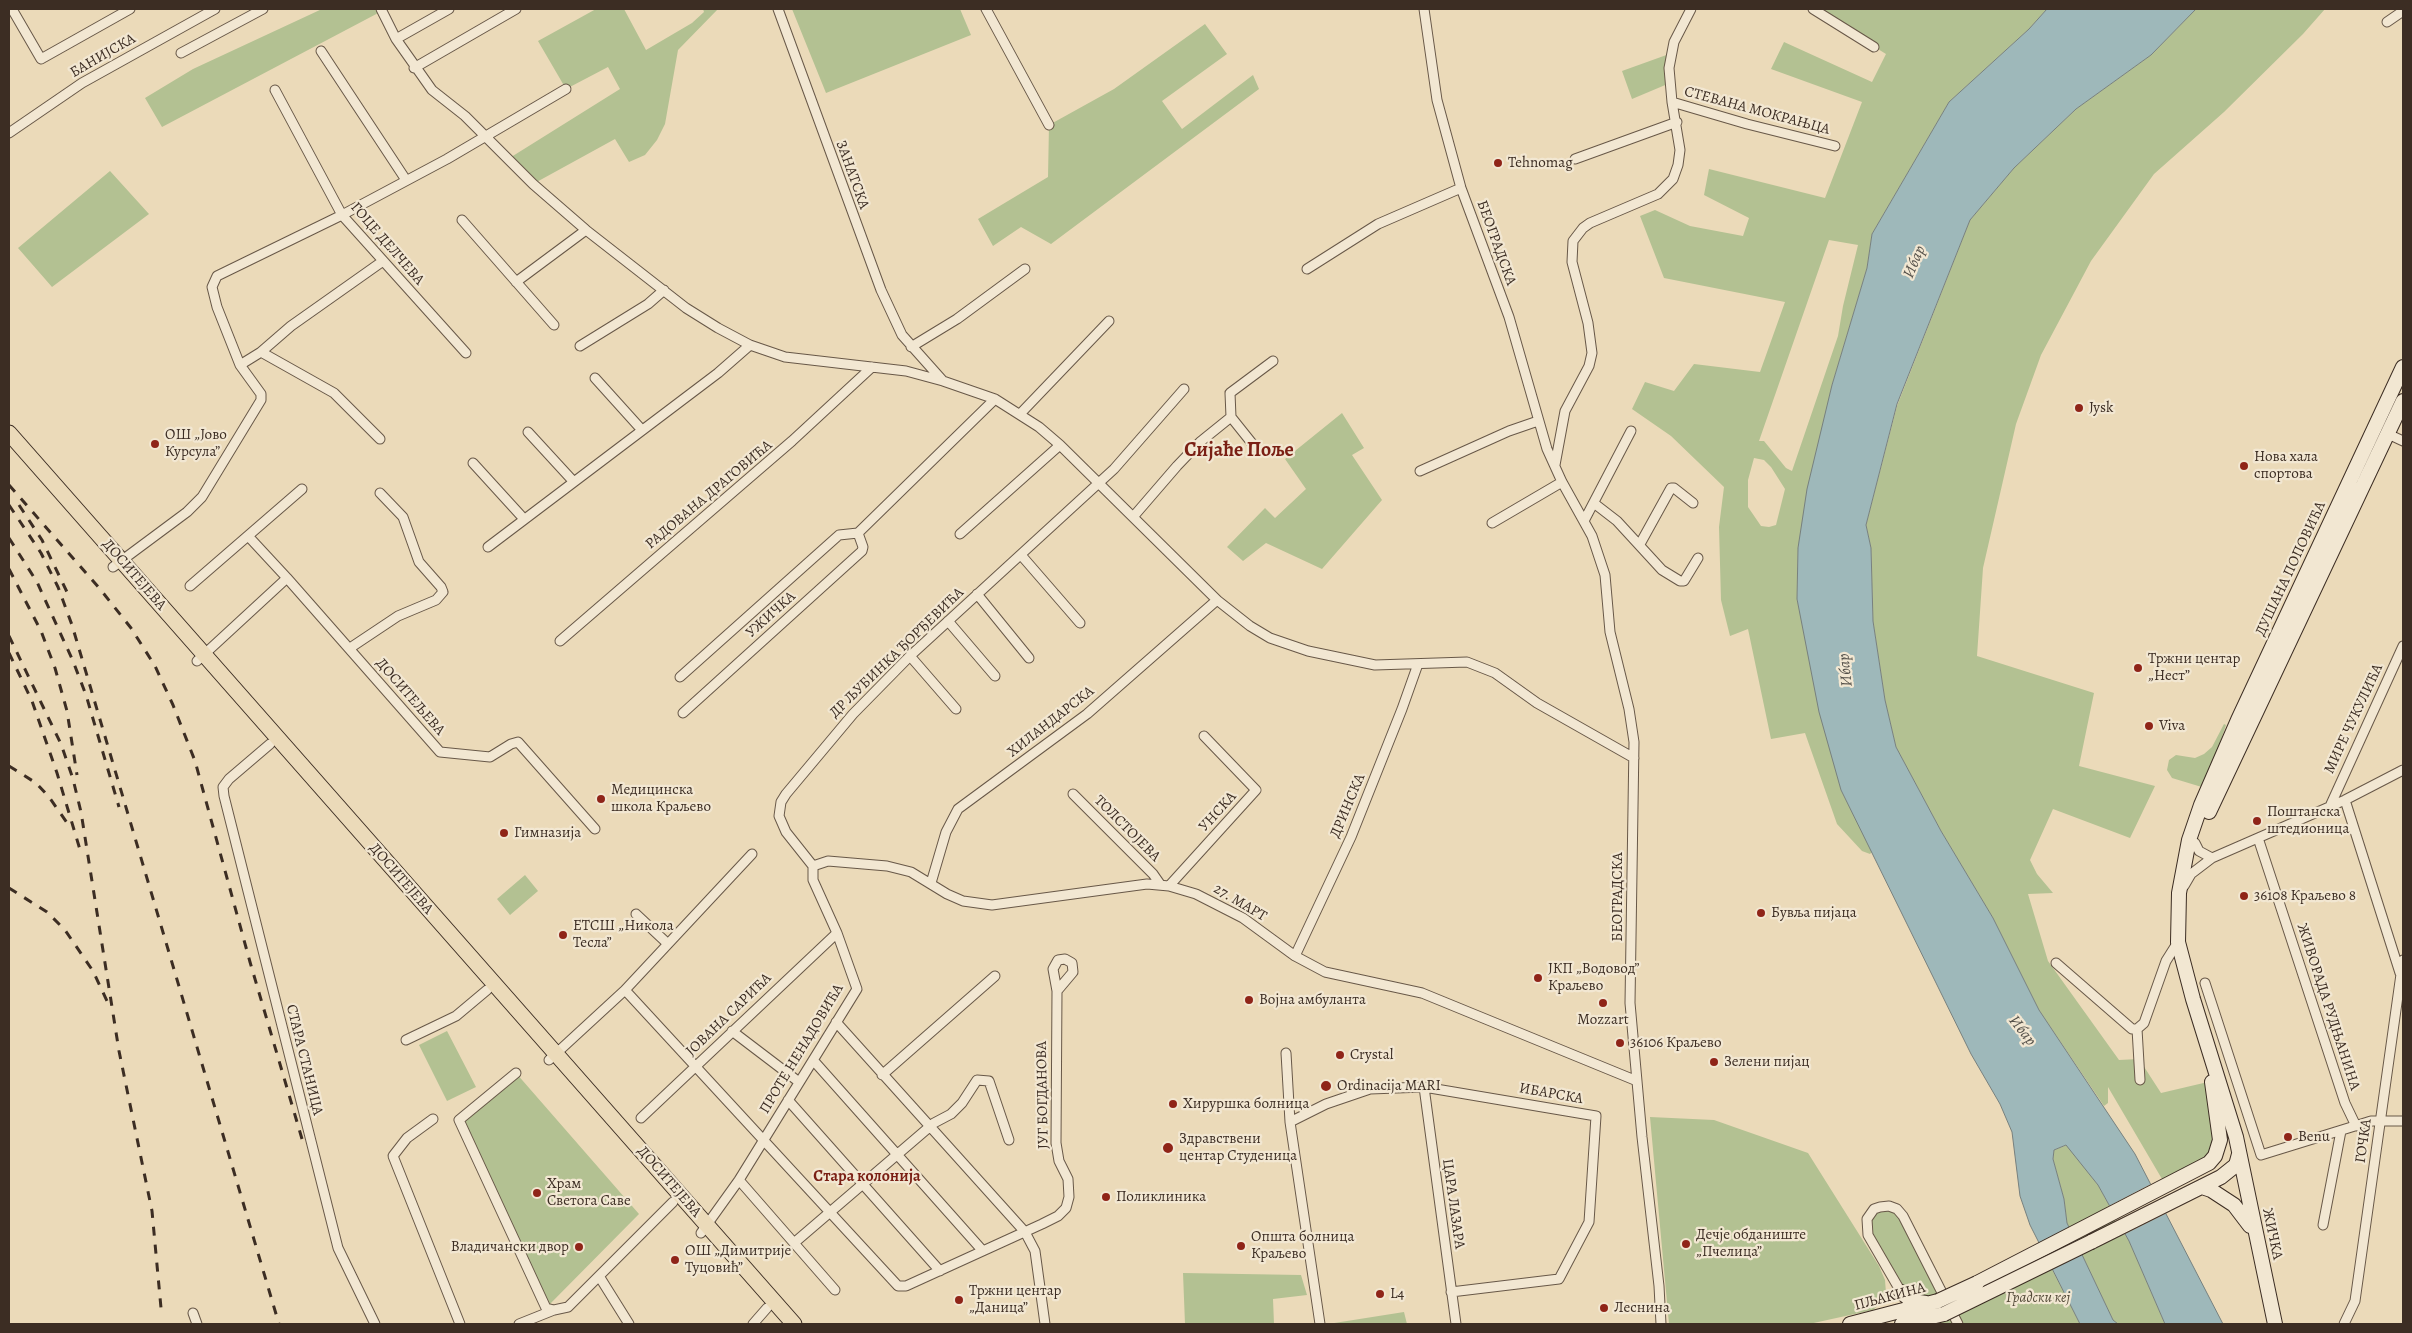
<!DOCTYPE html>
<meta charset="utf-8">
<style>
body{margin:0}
#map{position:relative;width:2412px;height:1333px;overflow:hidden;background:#ebdab9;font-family:Alegreya,serif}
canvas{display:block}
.frame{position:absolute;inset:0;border:10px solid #3c2d23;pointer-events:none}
</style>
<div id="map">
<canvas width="2412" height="1333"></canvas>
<div class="frame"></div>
</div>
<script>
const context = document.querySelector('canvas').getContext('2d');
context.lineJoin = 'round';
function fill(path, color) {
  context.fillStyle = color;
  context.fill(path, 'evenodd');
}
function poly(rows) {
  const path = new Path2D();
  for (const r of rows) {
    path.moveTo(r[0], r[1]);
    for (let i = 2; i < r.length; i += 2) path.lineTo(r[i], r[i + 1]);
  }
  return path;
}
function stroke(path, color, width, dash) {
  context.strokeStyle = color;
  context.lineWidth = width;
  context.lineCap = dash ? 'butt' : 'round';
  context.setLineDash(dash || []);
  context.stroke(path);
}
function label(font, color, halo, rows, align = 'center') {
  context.font = font + ' Alegreya,serif';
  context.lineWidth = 4.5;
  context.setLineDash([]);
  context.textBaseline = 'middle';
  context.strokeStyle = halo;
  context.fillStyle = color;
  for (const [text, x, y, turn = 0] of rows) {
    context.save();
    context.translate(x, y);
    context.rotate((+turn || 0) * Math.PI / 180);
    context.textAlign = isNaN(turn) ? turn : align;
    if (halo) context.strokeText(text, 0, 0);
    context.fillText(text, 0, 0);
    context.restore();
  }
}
const green = poly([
 [322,9,381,9,382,11,162,127,145,98,193,69],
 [596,9,624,9,646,50,692,23,704,12,703,9,718,9,678,50,665,124,657,140,645,155,629,162,615,139,533,184,508,159,620,89,608,67,566,89,538,41],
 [792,9,960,9,971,35,826,93],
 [1813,9,2047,9,2029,29,1949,102,1872,234,1867,268,1832,385,1798,548,1797,599,1841,790,1872,852,1870,854,1862,851,1837,824,1805,733,1771,739,1748,629,1730,636,1721,600,1719,527,1724,487,1671,436,1632,409,1645,382,1674,391,1694,364,1760,372,1785,302,1664,278,1640,216,1655,210,1690,226,1743,236,1749,218,1704,195,1709,169,1825,198,1862,102,1771,69,1784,42,1872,82,1886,54],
 [1829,240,1858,245,1843,306,1838,336,1792,471,1786,468,1764,441,1759,441],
 [1754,458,1764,460,1771,467,1785,489,1776,525,1769,527,1761,526,1748,507,1748,480],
 [2196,9,2325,9,2303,34,2224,112,2154,174,2091,261,2041,355,2016,424,1983,568,1977,656,2094,693,2079,766,2155,786,2130,838,2053,809,2030,860,2037,874,2053,893,2028,894,2048,961,2119,1060,2139,1059,2161,1093,2212,1081,2215,1156,2184,1178,2180,1170,2162,1179,2108,1087,2108,1103,2104,1106,2039,1010,1993,918,1941,831,1896,747,1885,700,1873,621,1871,548,1866,525,1897,406,1970,220,2014,168,2076,109,2151,55],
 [1205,24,1227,54,1162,101,1182,129,1253,75,1259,89,1051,244,1021,227,993,246,978,219,1048,177,1049,125,1114,89],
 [1672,53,1670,83,1632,99,1622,71],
 [110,171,149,214,52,287,18,248],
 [1342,413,1364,448,1352,455,1382,500,1322,569,1266,543,1243,561,1227,547,1265,508,1275,518,1306,489,1285,459],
 [2224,724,2226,725,2205,788,2172,778,2167,770,2169,760,2176,755,2195,758,2204,754,2212,747],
 [525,875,538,891,510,915,497,899],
 [447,1031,476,1087,447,1101,419,1045],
 [516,1073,639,1214,546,1308,459,1120],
 [1650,1117,1714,1120,1808,1153,1879,1266,1885,1280,1886,1293,1883,1301,1873,1310,1809,1324,1669,1324],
 [2067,1145,2098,1185,2129,1241,2165,1324,2118,1324,2113,1320,2067,1223,2064,1199,2053,1159,2054,1150],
 [1874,1209,1897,1209,1942,1291,1938,1301,1912,1301,1868,1235,1867,1219],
 [2049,1263,2080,1324,1940,1324,1944,1314],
 [1183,1273,1301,1275,1307,1295,1273,1299,1274,1324,1185,1324],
 [1404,1312,1407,1324,1328,1324]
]);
const water = poly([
 [2047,9,2196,9,2151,55,2076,109,2014,168,1970,220,1897,404,1866,525,1871,548,1873,621,1885,700,1896,747,1941,831,1993,918,2039,1010,2135,1154,2223,1324,2165,1324,2129,1241,2098,1185,2066,1145,2054,1150,2053,1159,2064,1199,2067,1223,2113,1320,2118,1324,2080,1324,2030,1225,2020,1196,2012,1132,2000,1104,1971,1054,1841,790,1819,712,1797,599,1798,548,1807,489,1832,385,1867,268,1872,234,1949,102,2029,29,2047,9]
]);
const pier = poly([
 [2153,1183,2169,1212,2123,1235,2107,1207]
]);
const street = poly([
 [12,9,41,59,130,9],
 [381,9,396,39,432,90,465,116,533,184,586,230,686,308,718,328,750,345,785,357,906,371,943,381,995,399,1039,427,1060,445,1217,600,1250,626,1270,638,1308,651,1375,665,1467,662,1495,673,1537,703,1634,758],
 [778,9,881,290,902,335,943,381],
 [986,9,1049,125],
 [1424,9,1437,100,1461,188,1509,317,1547,449,1562,482,1592,536,1605,575,1610,632,1629,709,1634,742,1630,1003,1642,1137,1659,1286,1661,1324],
 [1813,9,1874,47],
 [2387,22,2403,11],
 [396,39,449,9],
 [321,51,406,180],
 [181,53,263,9],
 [414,68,516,9],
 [275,90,342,215,466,353],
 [1672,102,1747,124,1835,146],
 [9,133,82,83,215,9],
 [1575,159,1677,122],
 [462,220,554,325],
 [1307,269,1378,224,1461,188],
 [516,282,586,230],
 [580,346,648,304,664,290],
 [911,347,957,319,1025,269],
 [261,352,291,326,383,261],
 [240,365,261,352,334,393,380,439],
 [595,378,641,429],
 [1020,414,1109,321],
 [1231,417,1255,447],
 [528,432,573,481],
 [2388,434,2403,441],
 [473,463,524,519],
 [1555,465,1565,411,1589,366,1592,353,1588,323,1572,262,1573,241,1583,228,1590,223,1658,194,1673,179,1678,165,1680,150,1672,102,1669,68,1674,42,1691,9],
 [1420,471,1509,431,1538,421],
 [1595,504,1617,521,1662,570,1680,581,1684,581,1698,558],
 [1133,517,1177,466,1200,442,1231,417,1230,393,1273,361],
 [1584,521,1631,431],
 [1492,523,1562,482],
 [960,534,1060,445],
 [249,537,287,578],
 [1640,544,1671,488,1674,488,1693,503],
 [488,547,718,373,750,345],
 [1021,555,1080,623],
 [113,567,187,512,202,497,261,400,261,394,240,365,217,307,212,287,217,276,342,215,447,159,566,89],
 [190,586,302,489],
 [977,594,1029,658],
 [948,621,995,676],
 [560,641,792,441,872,367],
 [350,648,398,616,436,600,443,592,441,587,419,562,403,517,380,493],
 [910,656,956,709],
 [197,661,287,578,440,752,490,757,511,744,518,742,595,829],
 [680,677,839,535,858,533,995,399],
 [683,713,862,551,863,547,858,533],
 [270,744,229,779,223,787,224,796,338,1248,375,1324],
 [1073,794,1153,874,1160,884],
 [2345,800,2400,973],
 [2331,804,2403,646],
 [2258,838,2345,1103,2356,1126],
 [2195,843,2199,851,2212,858],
 [813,866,828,861,887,866,911,872,947,894,963,901,992,905,1147,884,1169,886,1196,894,1243,918,1295,956,1325,972,1422,993,1637,1081],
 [813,866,786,832,779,816,781,802,786,794,853,714,910,656,1114,469,1184,389],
 [931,883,946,832,958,809,1087,714,1217,600],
 [1169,886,1256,790,1204,736],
 [2184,886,2191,874,2212,858,2345,800,2403,770],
 [636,914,668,944],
 [1295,956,1351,837,1402,709,1418,664],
 [2056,963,2132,1029,2137,1029,2144,1023,2166,961,2178,942],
 [2205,983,2261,1155,2371,1121,2403,1121],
 [625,990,898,1286,906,1286,1042,1224,1058,1216,1066,1208,1069,1197,1068,1179,1059,1161,1056,1143,1057,991,1053,969,1058,960,1065,959,1072,963,1073,972,1057,991],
 [836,1022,1025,1232,1035,1251,1045,1324],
 [2137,1029,2140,1080],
 [732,1031,799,1082],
 [406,1040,456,1016,487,990],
 [1286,1053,1290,1122,1320,1324],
 [549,1060,625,990,752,854],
 [813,1060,982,1250],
 [516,1073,459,1120,546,1308,554,1310,568,1307,673,1202],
 [882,1075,995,976],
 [1424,1087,1456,1324],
 [788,1100,940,1271],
 [641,1118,837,933],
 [433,1119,407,1138,393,1156,460,1324],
 [1290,1122,1326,1104,1370,1089,1424,1087,1596,1116,1589,1222,1559,1279,1451,1292],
 [739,1180,835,1290],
 [2323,1225,2341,1131],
 [701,1233,739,1180,857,989,837,933,813,880,813,866],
 [794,1243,934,1123,951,1114,962,1103,977,1080,989,1081,1009,1140],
 [599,1276,629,1324],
 [1901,1292,1868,1235,1867,1219,1874,1209,1880,1207,1889,1206,1897,1209,1903,1216,1958,1324],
 [193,1313,197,1324],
 [519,1324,554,1310],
 [753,1324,767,1308],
 [2344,1324,2355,1301,2403,960]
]);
const secondary = poly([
 [2209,812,2403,401],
 [2202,1187,2211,1190,2234,1205,2250,1226],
 [2091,1242,2221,1177,2236,1165,2239,1154],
 [1977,1283,2209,1163,2215,1156,2220,1140,2212,1082],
 [1901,1292,1912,1301,1926,1303],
 [1850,1324,1938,1301],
 [1902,1324,1944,1314],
 [2275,1324,2236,1137,2193,999,2178,942,2179,893,2189,840,2201,805,2238,720,2403,367]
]);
const primary = poly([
 [9,433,794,1324]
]);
const rail = poly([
 [9,485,100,589,131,628,155,666,173,705,195,761,250,962,302,1139],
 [9,505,41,553,58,587,72,625,279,1324],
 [19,505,42,540,67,592],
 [9,538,37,582,73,661,86,695,119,807],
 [9,569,41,631,55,668,67,711,77,775],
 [9,636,61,744,73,779,81,812,119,1051,152,1211,161,1308],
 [9,653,32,701,57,773,81,853],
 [9,766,36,783,49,797,70,827],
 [9,888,47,912,65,930,93,971,107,1001]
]);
const secondaryBridge = poly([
 [1938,1301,1977,1283],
 [1944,1314,2091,1242]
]);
const markers = [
 [1498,163,5,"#8f2418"],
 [2079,408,5,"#8f2418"],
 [155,444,5,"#8f2418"],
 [2244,466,5,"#8f2418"],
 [2138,668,5,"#8f2418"],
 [2149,726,5,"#8f2418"],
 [601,799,5,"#8f2418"],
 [2257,821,5,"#8f2418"],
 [504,833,5,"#8f2418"],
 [2244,896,5,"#8f2418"],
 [1761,913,5,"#8f2418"],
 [563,935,5,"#8f2418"],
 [1538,978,5,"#8f2418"],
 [1249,1000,5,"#8f2418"],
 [1603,1003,5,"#8f2418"],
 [1620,1043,5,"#8f2418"],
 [1340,1055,5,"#8f2418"],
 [1714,1062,5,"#8f2418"],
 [1326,1086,6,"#8f2418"],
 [1173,1104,5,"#8f2418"],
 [2288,1137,5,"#8f2418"],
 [1168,1148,6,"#8f2418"],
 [537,1193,5,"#8f2418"],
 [1106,1197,5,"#8f2418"],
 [1686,1244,5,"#8f2418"],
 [1241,1246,5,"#8f2418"],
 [579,1247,5,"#8f2418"],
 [675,1260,5,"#8f2418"],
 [1380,1294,5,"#8f2418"],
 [959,1300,5,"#8f2418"],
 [1604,1308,5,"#8f2418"]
];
const streetNames = [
 ["БАНИЈСКА",103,56,-30],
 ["СТЕВАНА МОКРАЊЦА",1757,111,15],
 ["ЗАНАТСКА",852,175,70],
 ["БЕОГРАДСКА",1496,243,70],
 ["ГОЦЕ ДЕЛЧЕВА",387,244,49],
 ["РАДОВАНА ДРАГОВИЋА",709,495,-40],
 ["ДУШАНА ПОПОВИЋА",2291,569,-65],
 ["ДОСИТЕЈЕВА",134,575,49],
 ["УЖИЧКА",771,615,-42],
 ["ДР ЉУБИНКА ЂОРЂЕВИЋА",897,653,-44],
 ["ДОСИТЕЉЕВА",410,697,49],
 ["МИРЕ ЧУКУЛИЋА",2354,719,-65],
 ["ХИЛАНДАРСКА",1051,722,-38],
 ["ДРИНСКА",1348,806,-67],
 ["УНСКА",1218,812,-48],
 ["ТОЛСТОЈЕВА",1127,829,45],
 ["ДОСИТЕЈЕВА",401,879,49],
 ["БЕОГРАДСКА",1618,897,-90],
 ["27. МАРТ",1240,903,31],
 ["ЖИВОРАДА РУДЊАНИНА",2328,1007,72],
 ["ЈОВАНА САРИЋА",729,1015,-44],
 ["ПРОТЕ НЕНАДОВИЋА",802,1049,-59],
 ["СТАРА СТАНИЦА",304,1060,76],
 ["ИБАРСКА",1551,1094,10],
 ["ЈУГ БОГДАНОВА",1043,1095,-91],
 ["ГОЧКА",2364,1141,-82],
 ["ДОСИТЕЈЕВА",669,1182,49],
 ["ЦАРА ЛАЗАРА",1453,1204,82],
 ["ЖИЧКА",2272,1234,78],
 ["ПЉАКИНА",1890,1297,-15]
];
const poiNames = [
 ["Tehnomag",1508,163],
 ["Jysk",2089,408],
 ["ОШ „Јово",165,435],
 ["Курсула”",165,452],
 ["Нова хала",2254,457],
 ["спортова",2254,474],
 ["Тржни центар",2148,659],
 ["„Нест”",2148,676],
 ["Viva",2159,726],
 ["Медицинска",611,790],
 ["школа Краљево",611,807],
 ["Поштанска",2267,812],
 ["штедионица",2267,829],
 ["Гимназија",514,833],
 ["36108 Краљево 8",2254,896],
 ["Бувља пијаца",1771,913],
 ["ЕТСШ „Никола",573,926],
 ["Тесла”",573,943],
 ["ЈКП „Водовод”",1548,969],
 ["Краљево",1548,986],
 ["Војна амбуланта",1259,1000],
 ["Mozzart",1603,1020,"center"],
 ["36106 Краљево",1630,1043],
 ["Crystal",1350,1055],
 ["Зелени пијац",1724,1062],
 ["Ordinacija MARI",1337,1086],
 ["Хируршка болница",1183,1104],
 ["Benu",2298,1137],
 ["Здравствени",1179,1139],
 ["центар Студеница",1179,1156],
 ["Храм",547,1184],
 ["Светога Саве",547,1201],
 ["Поликлиника",1116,1197],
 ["Дечје обданиште",1696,1235],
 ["„Пчелица”",1696,1252],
 ["Општа болница",1251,1237],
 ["Краљево",1251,1254],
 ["Владичански двор",569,1247,"right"],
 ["ОШ „Димитрије",685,1251],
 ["Туцовић”",685,1268],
 ["Тржни центар",969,1291],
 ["„Даница”",969,1308],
 ["L4",1390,1294],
 ["Леснина",1614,1308]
];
const parkNames = [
 ["Градски кеј",2038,1298]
];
const waterNames = [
 ["Ибар",1915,262,-67],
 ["Ибар",1846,670,-96],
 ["Ибар",2022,1031,52]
];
const neighbourhoodNames = [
 ["Стара колонија",867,1177]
];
const districtNames = [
 ["Сијаће Поље",1239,451]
];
fill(green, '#b3c192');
fill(water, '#9eb8ba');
stroke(water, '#77807e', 1);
fill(pier, '#ebdab9');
stroke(street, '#685848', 11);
stroke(secondary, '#3c2d23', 16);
stroke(primary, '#3c2d23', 17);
stroke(street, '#f2e7d2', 9);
stroke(secondary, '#f2e7d2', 14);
stroke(primary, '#ebdab9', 15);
stroke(rail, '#3c2d23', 3, [9, 9]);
stroke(secondaryBridge, '#3c2d23', 16, []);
stroke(secondaryBridge, '#f2e7d2', 14);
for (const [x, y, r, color] of markers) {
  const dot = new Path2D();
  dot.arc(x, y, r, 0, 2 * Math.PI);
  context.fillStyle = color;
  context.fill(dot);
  stroke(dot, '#f2e7d2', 2);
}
label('15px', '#3c2d23', '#f2e7d2', streetNames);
label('15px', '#3c2d23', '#f2e7d2', poiNames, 'left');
label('italic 15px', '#544b39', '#f2e7d2', parkNames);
label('italic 16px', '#545049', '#f2e7d2', waterNames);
label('bold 16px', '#7a1f14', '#f2e7d2', neighbourhoodNames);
label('bold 20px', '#7a1f14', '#f2e7d2', districtNames);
</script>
